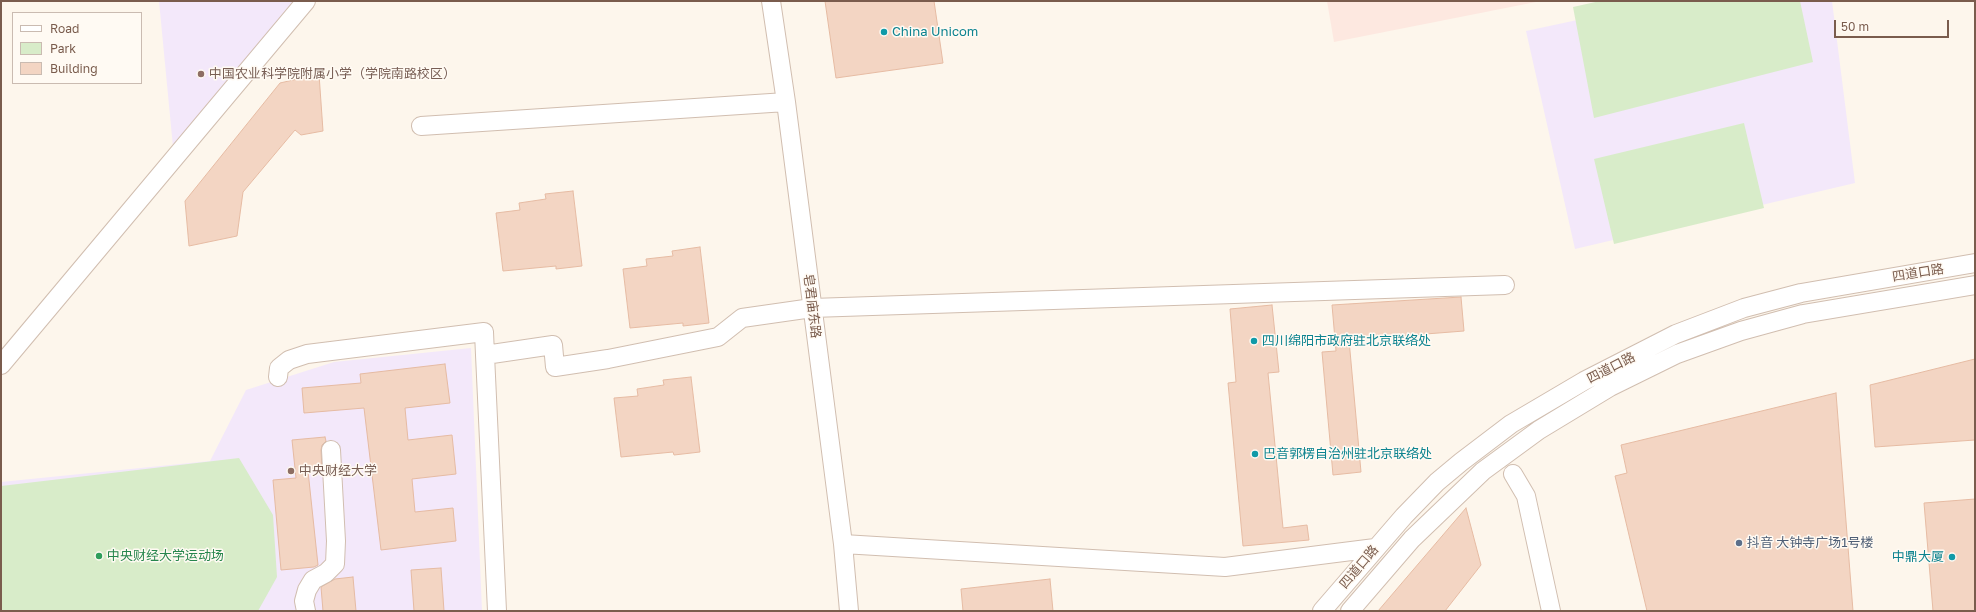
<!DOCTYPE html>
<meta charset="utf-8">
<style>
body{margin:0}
#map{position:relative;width:1976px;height:612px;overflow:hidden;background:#fdf6ec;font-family:"Golos Text",sans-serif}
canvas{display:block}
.frame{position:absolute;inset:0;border:2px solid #7a5c4d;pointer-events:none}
.legend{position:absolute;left:12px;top:12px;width:130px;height:72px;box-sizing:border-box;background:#fffaf3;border:1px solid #cabbb1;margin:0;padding:5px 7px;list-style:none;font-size:12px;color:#7a5c4d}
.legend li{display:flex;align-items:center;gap:8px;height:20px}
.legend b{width:20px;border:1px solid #cabbb1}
.scale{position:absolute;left:1834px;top:20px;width:115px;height:18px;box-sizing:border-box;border:2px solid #7a5c4d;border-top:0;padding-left:5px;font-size:12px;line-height:14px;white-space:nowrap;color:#7a5c4d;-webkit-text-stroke:3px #fffaf3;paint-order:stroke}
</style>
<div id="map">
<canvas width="1976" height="612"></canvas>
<div class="frame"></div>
<ul class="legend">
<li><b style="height:5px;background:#fff"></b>Road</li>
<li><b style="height:11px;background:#d8ecc9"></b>Park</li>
<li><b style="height:11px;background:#f3d5c3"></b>Building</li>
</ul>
<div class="scale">50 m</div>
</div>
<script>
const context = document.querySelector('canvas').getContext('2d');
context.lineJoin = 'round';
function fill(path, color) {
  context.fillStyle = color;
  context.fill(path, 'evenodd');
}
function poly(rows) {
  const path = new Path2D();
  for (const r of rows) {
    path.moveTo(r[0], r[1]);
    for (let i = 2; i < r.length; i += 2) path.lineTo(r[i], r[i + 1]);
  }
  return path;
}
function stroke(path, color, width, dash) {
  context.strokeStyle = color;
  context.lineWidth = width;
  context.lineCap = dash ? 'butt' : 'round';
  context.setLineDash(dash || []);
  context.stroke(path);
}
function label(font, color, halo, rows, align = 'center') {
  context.font = font + ' "Golos Text","Noto Sans SC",sans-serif';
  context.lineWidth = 3;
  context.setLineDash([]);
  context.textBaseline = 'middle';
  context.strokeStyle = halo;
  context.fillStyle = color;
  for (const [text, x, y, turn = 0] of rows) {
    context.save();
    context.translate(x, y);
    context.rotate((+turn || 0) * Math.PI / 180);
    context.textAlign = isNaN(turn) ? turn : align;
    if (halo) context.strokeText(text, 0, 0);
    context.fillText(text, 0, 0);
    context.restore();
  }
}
const commercial = poly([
 [1327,1,1541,1,1334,42]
]);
const education = poly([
 [159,1,298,1,173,147],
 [1666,1,1832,1,1855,183,1575,249,1526,31],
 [471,348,482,611,1,611,1,482,210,461,246,390,334,362]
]);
const green = poly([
 [1600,1,1800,1,1813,62,1594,118,1573,7],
 [1744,123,1764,208,1614,244,1594,159],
 [239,458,273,515,277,577,258,611,1,611,1,486]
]);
const building = poly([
 [825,1,934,1,943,63,836,78,825,1],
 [319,74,323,131,301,135,295,130,243,192,237,236,189,246,185,201,280,83,319,74],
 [573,191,582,266,556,269,556,266,503,271,496,213,520,210,519,203,546,199,545,194,573,191],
 [700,247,709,323,683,326,683,323,630,328,623,269,647,266,646,259,673,256,672,251,700,247],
 [1461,297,1464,331,1349,340,1361,472,1333,475,1322,352,1336,351,1332,305,1461,297],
 [1272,305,1279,372,1268,373,1283,528,1307,525,1309,540,1243,546,1228,383,1236,382,1230,309,1272,305],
 [1975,359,1975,440,1875,447,1870,385,1975,359],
 [445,364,450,403,405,408,408,440,452,435,456,474,412,479,415,512,453,508,456,541,381,550,364,408,304,413,302,388,361,383,360,374,445,364],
 [691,377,700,452,674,455,673,452,621,457,614,398,638,396,637,389,664,385,663,380,691,377],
 [1836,393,1853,611,1647,611,1615,476,1627,473,1621,445,1836,393],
 [325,437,326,441,322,445,321,450,322,470,308,471,318,565,314,567,281,570,273,480,296,478,292,440,325,437],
 [1975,499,1975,611,1933,611,1924,503,1975,499],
 [1466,508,1481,565,1445,611,1378,611,1466,508],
 [441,568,444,611,414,611,411,570,441,568],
 [353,577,356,611,323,611,321,587,335,579,353,577],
 [1050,579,1053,611,963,611,961,589,1050,579]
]);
const minor = poly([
 [771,1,786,102,843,544,849,611],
 [421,126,786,102],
 [1,365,306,1],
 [278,377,279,368,289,360,307,354,484,332,485,355],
 [1513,474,1526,496,1551,611],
 [843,544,1225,567,1375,548],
 [306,611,304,601,307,590,313,580,326,573,335,564,336,541,331,450],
 [497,611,485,355,553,345,555,367,608,359,718,337,742,318,812,308,1505,285],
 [1322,611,1404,516,1437,482,1461,462,1511,424,1584,381,1676,334,1744,308,1801,293,1975,263],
 [1350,611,1412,539,1483,471,1539,430,1610,387,1677,354,1741,331,1803,314,1975,285]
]);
const markers = [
 [884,32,4,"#0f9aa8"],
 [201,74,4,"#8d6e63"],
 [1254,341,4,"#0f9aa8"],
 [1255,454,4,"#0f9aa8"],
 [291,471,4,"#8d6e63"],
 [1739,543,4,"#5c6f8a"],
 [99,556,4,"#2e9e5b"],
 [1952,557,4,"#0f9aa8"]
];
const cultureNames = [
 ["China Unicom",892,32],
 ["四川绵阳市政府驻北京联络处",1262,341],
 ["巴音郭楞自治州驻北京联络处",1263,454],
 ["中鼎大厦",1944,557,"right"]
];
const educationNames = [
 ["中国农业科学院附属小学（学院南路校区）",209,74],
 ["中央财经大学",299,471]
];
const streetNames = [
 ["四道口路",1918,273,-9],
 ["皂君庙东路",812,306,83],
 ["四道口路",1611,368,-27],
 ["四道口路",1359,567,-50]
];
const serviceNames = [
 ["抖音 大钟寺广场1号楼",1747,543]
];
const leisureNames = [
 ["中央财经大学运动场",107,556]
];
fill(commercial, '#fde8e0');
fill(education, '#f3e8fa');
fill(green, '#d8ecc9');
fill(building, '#f3d5c3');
stroke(building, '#e6bba3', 1);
stroke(minor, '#d1beb0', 20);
stroke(minor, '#fff', 18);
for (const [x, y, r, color] of markers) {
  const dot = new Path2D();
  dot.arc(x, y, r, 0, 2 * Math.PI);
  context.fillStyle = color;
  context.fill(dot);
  stroke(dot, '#fffaf3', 1.5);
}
label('13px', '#0d838f', '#fffaf3', cultureNames, 'left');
label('13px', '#785e54', '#fffaf3', educationNames, 'left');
label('13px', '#7a5c4d', '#fffaf3', streetNames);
label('13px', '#4e5e75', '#fffaf3', serviceNames, 'left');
label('13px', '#27864d', '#fffaf3', leisureNames, 'left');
</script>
